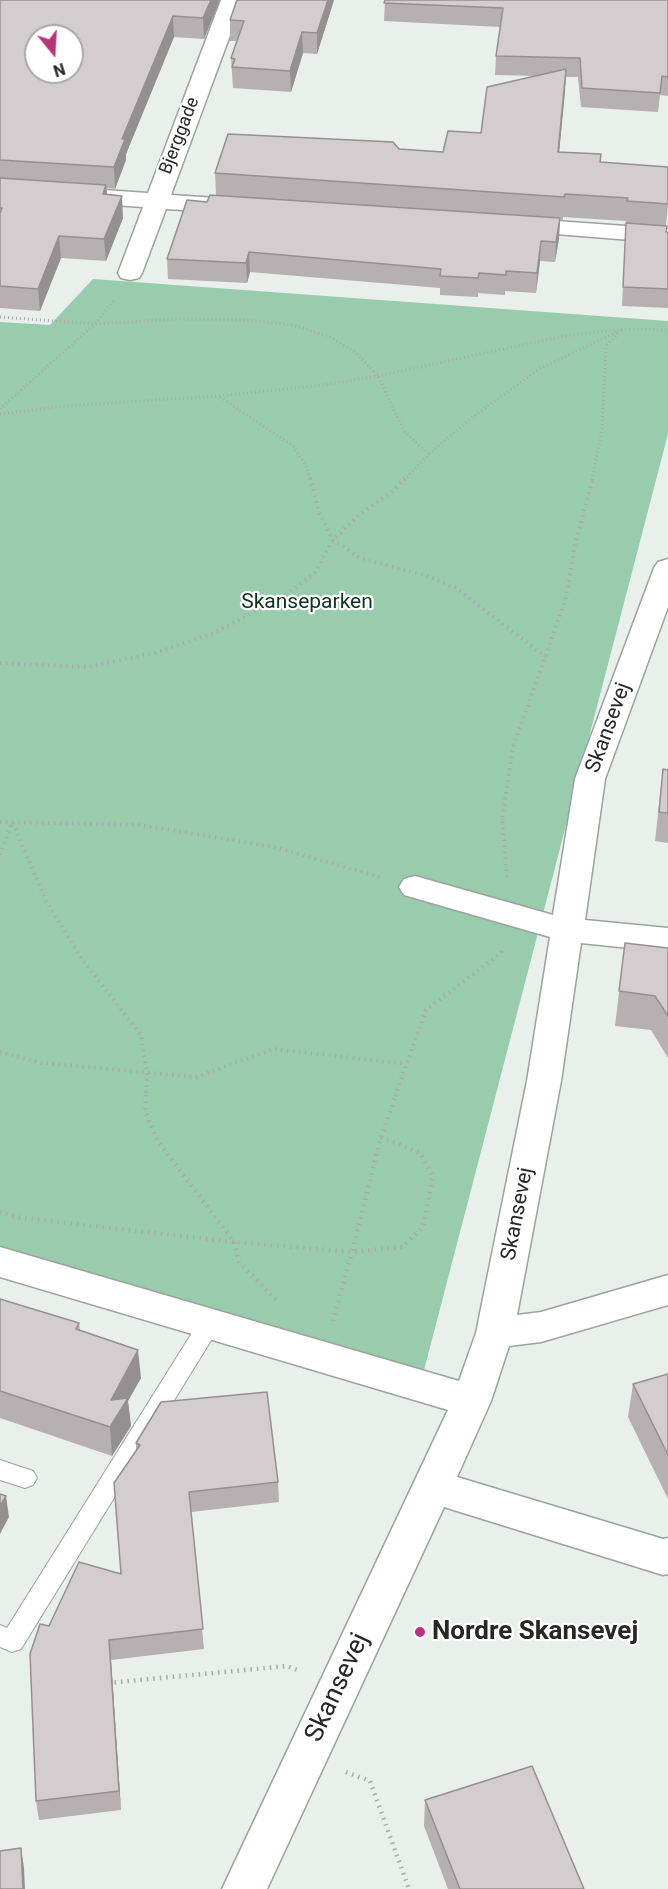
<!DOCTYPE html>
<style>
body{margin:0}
#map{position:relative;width:668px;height:1889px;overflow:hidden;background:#e9efeb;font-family:Roboto,sans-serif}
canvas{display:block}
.north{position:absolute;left:24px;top:24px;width:60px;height:60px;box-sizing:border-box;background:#fff;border:2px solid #a8a9a8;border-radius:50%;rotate:162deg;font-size:16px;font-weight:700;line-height:24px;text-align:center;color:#262826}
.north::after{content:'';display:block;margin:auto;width:21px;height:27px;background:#ba3578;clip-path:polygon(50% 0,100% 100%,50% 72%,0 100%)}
</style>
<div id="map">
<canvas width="668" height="1889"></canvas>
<div class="north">N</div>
</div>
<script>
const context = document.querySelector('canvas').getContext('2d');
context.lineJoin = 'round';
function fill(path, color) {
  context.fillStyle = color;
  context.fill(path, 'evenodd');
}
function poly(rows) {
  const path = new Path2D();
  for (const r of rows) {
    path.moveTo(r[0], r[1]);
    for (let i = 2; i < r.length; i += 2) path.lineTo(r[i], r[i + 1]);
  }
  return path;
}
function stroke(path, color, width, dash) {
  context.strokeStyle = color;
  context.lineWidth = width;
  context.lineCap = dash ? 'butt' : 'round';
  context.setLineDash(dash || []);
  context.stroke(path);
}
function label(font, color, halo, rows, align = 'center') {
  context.font = font + ' Roboto,sans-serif';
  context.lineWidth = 4.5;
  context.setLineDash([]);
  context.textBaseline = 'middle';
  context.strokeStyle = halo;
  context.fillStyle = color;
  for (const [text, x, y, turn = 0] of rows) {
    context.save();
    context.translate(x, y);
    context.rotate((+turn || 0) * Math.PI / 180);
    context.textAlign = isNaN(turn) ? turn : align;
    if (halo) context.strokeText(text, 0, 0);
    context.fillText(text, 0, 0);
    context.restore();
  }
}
const green = poly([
 [93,279,668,321,668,434,423,1374,0,1249,0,322,50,325]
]);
const pathFar2 = poly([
 [0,317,95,324,176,319,246,320,293,325,330,337,355,352,378,376,404,431,429,454],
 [220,397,293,446,307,467,310,480],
 [0,409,95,324,115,299],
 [0,414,64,406,219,396,323,385,378,376,564,336,623,329,668,330],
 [404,480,429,454,470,419,539,369,619,331],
 [592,480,602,429,606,346,623,329]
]);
const pathFar1 = poly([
 [310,478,319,512,333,540,360,558,427,576,456,588,546,657],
 [0,663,87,667,155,653,214,633,279,599,314,574,333,540,356,517,394,490,405,478],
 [0,822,140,825,274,847,380,877],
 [13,823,46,901,83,961,141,1035,147,1074,146,1096],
 [0,855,12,823],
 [507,877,502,820,513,747,565,601,575,545,593,478],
 [0,1052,41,1063,196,1077,274,1049,406,1064],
 [395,1096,426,1010,501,953,503,947]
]);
const path = poly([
 [146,1095,145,1111,157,1140,234,1242,239,1262,279,1303],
 [381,1137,396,1095],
 [381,1137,420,1153,433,1177,423,1227,402,1247,352,1252,381,1137],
 [0,1212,15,1217,234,1242,352,1252],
 [333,1321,352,1252],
 [108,1683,287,1666,300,1671],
 [346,1772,370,1781,409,1889]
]);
const lane = poly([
 [210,1314,218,1317,221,1323,218,1329,21,1649,12,1652,0,1647,0,1625,7,1628,202,1317,210,1314],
 [0,1460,33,1471,37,1478,33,1485,25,1488,0,1480,0,1460]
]);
const street = poly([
 [221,0,243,0,171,195,232,199,240,201,244,206,240,211,232,213,166,209,142,273,139,278,130,280,121,278,118,273,143,207,0,197,0,183,148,193,221,0],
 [514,218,668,229,668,243,506,230,502,225,506,220,514,218],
 [668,559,668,607,605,779,585,920,668,928,668,952,581,943,561,1081,517,1315,541,1312,668,1275,668,1305,541,1342,509,1346,491,1401,457,1477,663,1539,668,1538,668,1574,663,1575,444,1507,267,1889,222,1889,448,1410,0,1277,0,1247,459,1381,476,1333,527,1081,550,937,404,895,399,887,404,879,415,876,553,915,575,779,654,568,658,562,668,559]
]);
const wall = poly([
 [0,0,220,0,204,39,174,37,126,154,126,160,115,189,107,188,107,195,123,218,106,261,61,258,40,311,0,308],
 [334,0,317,54,303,53,291,92,233,88,231,58,237,41,230,41,230,20],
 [385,0,668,0,668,96,660,95,658,112,581,107,578,77,566,77,559,152,600,162,668,167,668,205,666,226,666,232,668,232,668,308,622,306,626,224,626,221,563,217,563,220,560,219,559,238,555,262,540,261,536,293,505,291,505,295,478,293,478,297,440,295,440,288,250,272,247,283,168,279,167,259,207,202,216,195,215,173,399,149,443,152,481,133,537,76,495,75,496,56,500,27,384,21],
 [663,769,668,770,668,843,655,841],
 [625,943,668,948,668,1058,651,1030,615,1026],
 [0,1299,79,1323,80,1330,141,1378,128,1401,131,1426,112,1456,0,1418],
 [668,1374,668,1499,628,1417,633,1384],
 [136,1443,278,1482,279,1502,191,1512,204,1649,111,1660,121,1810,39,1820,36,1801,49,1626,121,1574,136,1451],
 [425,1800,584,1889,448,1889,424,1826]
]);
const shadedWall = poly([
 [211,0,220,0,204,39,203,18],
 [328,0,334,0,317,54,317,33],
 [173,16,174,37,126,154,126,160,115,189,114,167,122,139],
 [302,32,303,53,291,92,290,71],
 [566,69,565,92,557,175,558,152],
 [106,185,108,207,103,194],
 [122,196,123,218,106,261,104,239],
 [560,218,559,238,555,262,556,242],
 [59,236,61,258,40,311,38,289],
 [541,241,540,261,536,293,537,273],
 [249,252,250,272,247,283,246,263],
 [138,1350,141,1378,128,1401,131,1426,112,1456,110,1427,111,1400],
 [6,1496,9,1517,0,1534,0,1506],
 [109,1640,111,1660,121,1810,119,1791],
 [21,1848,24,1868,25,1889,23,1889]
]);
const building = poly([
 [0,0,211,0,203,18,173,16,122,139,125,139,114,167,0,160,0,0],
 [36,36,72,36,72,72,36,72,36,36],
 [237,0,328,0,317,33,302,32,290,71,232,67,235,59,231,58,244,21,230,20,237,0],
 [385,0,668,0,668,77,662,76,660,93,582,88,580,58,496,56,503,8,384,3,385,0],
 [566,69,558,152,601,154,600,162,668,167,668,204,627,201,628,198,565,194,564,197,215,173,228,134,393,142,399,149,443,152,448,131,481,133,487,87,566,69],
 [0,178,106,185,103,194,122,196,104,239,59,236,38,289,0,286,0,213,2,208,0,208,0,178],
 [210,195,560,218,556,242,541,241,537,273,506,271,506,275,479,273,478,278,440,276,441,269,249,252,246,263,167,259,187,200,207,202,210,195],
 [626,223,667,226,666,232,668,232,668,289,623,287,626,223],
 [663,769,668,770,668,813,659,812,663,769],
 [625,943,668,948,668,1016,655,996,619,991,625,943],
 [0,1299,79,1323,76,1329,138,1350,111,1400,128,1398,110,1427,0,1391,0,1299],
 [668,1374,668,1455,633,1384,668,1374],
 [267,1392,278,1482,189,1492,203,1629,109,1640,119,1791,36,1801,30,1654,40,1624,49,1626,79,1562,121,1574,114,1483,140,1445,136,1443,161,1402,267,1392],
 [0,1494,6,1496,0,1506,0,1494],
 [532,1766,584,1889,460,1889,425,1800,532,1766],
 [21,1848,23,1889,0,1889,0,1851,21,1848]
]);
const markers = [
 [420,1632,6,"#ba3578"]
];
const farStreetnames = [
 ["Bjerggade",180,136,-69]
];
const parkNames = [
 ["Skanseparken",307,603]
];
const streetNames = [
 ["Skansevej",609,728,-70],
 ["Skansevej",518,1214,-79]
];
const nearPoinames = [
 ["Nordre Skansevej",432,1632]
];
const nearStreetnames = [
 ["Skansevej",338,1688,-65]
];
fill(green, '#99ccad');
stroke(lane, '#9ca29e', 2);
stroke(street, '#9ca29e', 3);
stroke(pathFar2, '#a8aca9', 3, [1, 3]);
stroke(pathFar1, '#a8aca9', 4, [1.5, 4.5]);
stroke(path, '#a8aca9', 4.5, [1.5, 5]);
fill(lane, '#fff');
fill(street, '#fff');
fill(wall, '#b6b0b2');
fill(shadedWall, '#949091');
fill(building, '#d4cdcf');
stroke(building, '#949091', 1.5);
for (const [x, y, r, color] of markers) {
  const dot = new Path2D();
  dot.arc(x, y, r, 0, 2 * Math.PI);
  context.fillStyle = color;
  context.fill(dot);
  stroke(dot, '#fff', 2);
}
label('18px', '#262826', '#fff', farStreetnames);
label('21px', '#0f3220', '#fff', parkNames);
label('21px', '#262826', '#fff', streetNames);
label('bold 26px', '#262826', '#fff', nearPoinames, 'left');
label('26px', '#262826', '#fff', nearStreetnames);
</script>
